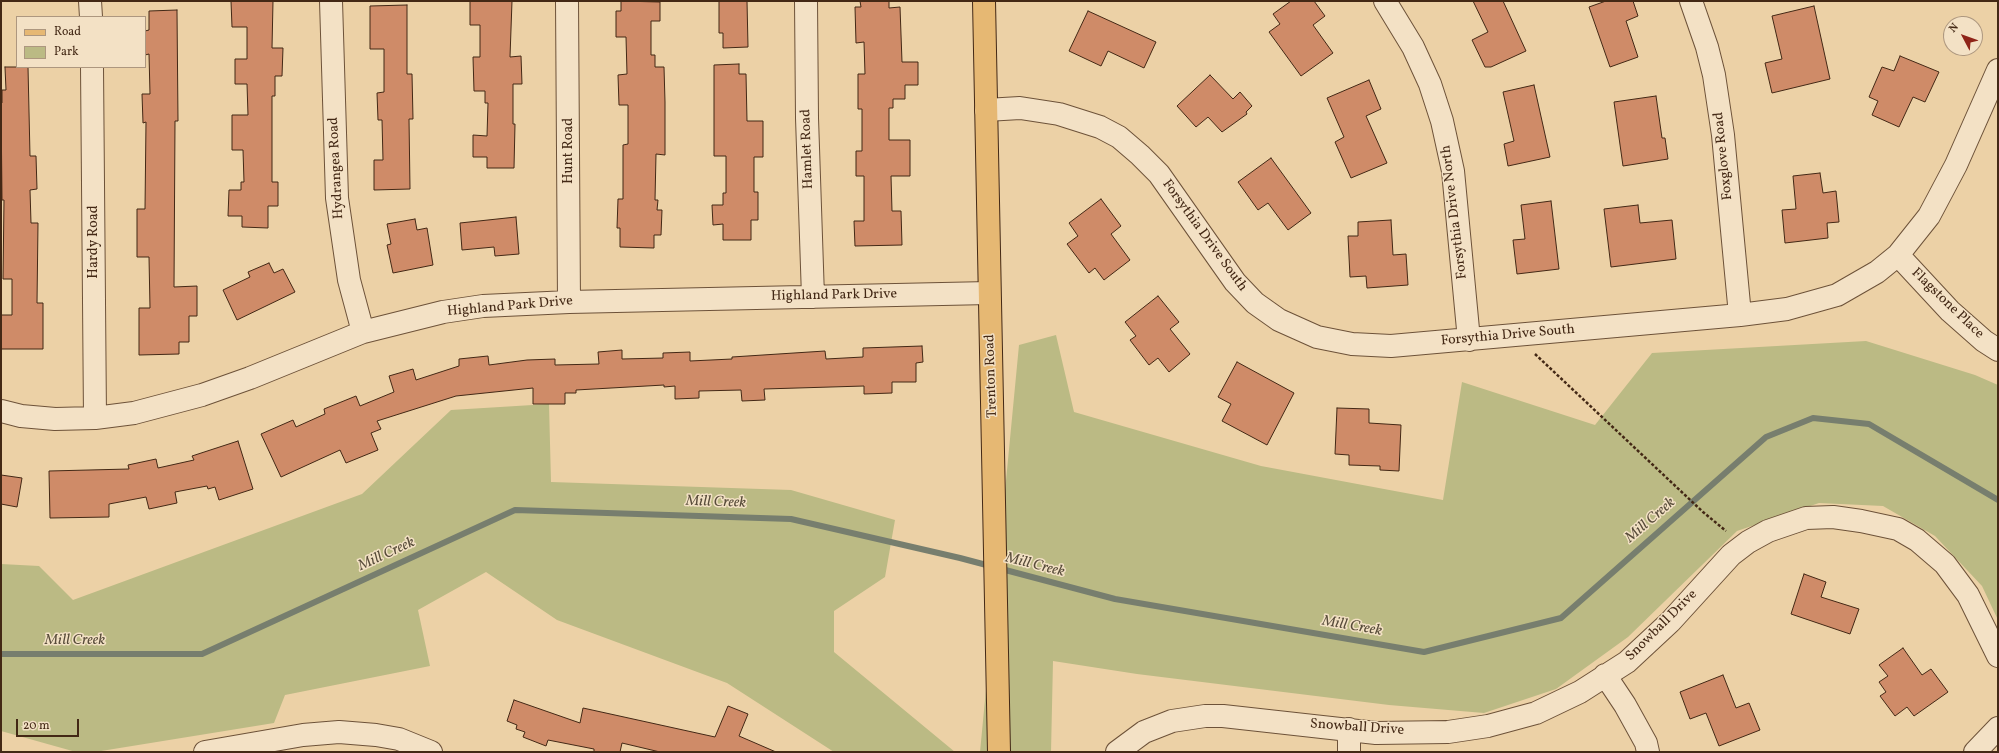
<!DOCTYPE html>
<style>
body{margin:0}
#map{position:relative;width:1999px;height:753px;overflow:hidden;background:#ecd1a6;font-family:Vollkorn,serif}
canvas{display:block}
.frame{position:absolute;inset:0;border:2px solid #432815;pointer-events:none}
.legend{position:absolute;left:16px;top:16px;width:130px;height:52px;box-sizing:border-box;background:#f3e1c5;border:1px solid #ad977f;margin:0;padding:5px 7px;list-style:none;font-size:12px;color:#432815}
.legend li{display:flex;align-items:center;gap:8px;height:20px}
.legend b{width:20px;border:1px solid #ad977f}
.north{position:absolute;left:1943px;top:16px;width:40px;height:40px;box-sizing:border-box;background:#f3e1c5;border:1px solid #ad977f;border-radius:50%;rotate:311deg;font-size:11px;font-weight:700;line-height:16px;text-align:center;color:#432815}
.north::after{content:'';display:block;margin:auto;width:14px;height:18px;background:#8f2418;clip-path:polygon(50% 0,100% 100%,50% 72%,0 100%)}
.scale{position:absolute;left:16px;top:719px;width:63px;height:18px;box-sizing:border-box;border:2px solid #432815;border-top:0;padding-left:5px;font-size:12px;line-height:14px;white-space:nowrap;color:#432815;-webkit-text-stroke:3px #f3e1c5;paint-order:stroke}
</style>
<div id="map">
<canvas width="1999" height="753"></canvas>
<div class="frame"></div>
<ul class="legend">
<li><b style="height:5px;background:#e6b873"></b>Road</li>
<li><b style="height:11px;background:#bbba84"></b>Park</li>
</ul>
<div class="north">N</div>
<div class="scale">20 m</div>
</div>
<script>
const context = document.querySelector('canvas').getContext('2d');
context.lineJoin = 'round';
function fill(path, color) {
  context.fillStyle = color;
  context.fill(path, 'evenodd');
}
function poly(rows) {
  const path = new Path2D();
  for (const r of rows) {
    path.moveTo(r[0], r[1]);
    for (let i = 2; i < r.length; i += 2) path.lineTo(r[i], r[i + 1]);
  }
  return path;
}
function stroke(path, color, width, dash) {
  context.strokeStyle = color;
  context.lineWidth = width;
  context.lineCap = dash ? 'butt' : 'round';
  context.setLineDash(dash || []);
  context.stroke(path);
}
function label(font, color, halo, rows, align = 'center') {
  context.font = font + ' Vollkorn,serif';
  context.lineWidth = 3;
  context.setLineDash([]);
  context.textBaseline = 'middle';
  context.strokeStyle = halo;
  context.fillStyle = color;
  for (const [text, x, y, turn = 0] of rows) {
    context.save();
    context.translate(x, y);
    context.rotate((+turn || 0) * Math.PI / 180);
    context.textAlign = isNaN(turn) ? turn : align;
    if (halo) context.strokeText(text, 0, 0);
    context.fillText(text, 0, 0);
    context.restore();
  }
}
const green = poly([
 [1056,335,1074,412,1261,466,1443,500,1462,382,1595,425,1652,353,1866,341,1975,375,1998,385,1998,620,1982,586,1935,536,1883,506,1819,503,1737,531,1628,637,1556,689,1484,713,1389,705,1137,674,1053,661,1051,752,980,752,1019,345],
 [549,404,551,482,791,490,895,520,885,577,834,611,834,652,955,752,834,752,727,683,557,620,486,572,418,610,430,666,285,695,274,723,95,752,76,752,1,731,1,564,39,566,73,600,362,494,451,410]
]);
const stream = poly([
 [1,654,202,654,515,510,791,519,960,558,1115,599,1424,652,1561,618,1766,437,1813,418,1869,424,1998,500]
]);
const building = poly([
 [231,1,273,1,272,48,283,48,282,76,275,76,275,96,272,96,272,182,278,182,278,206,268,206,268,228,242,227,242,216,228,216,229,190,241,190,241,182,244,182,243,150,232,150,232,115,248,115,247,84,235,84,235,59,247,59,247,27,232,27,231,1],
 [470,1,512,1,510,57,521,56,522,84,513,84,513,124,515,124,514,168,487,168,487,157,473,157,473,135,487,136,488,103,485,103,485,91,474,91,473,57,480,57,480,25,470,25,470,1],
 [621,1,660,2,660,21,651,21,651,55,655,55,655,67,664,67,665,102,665,155,656,154,655,200,658,200,657,210,662,210,661,235,654,235,654,248,620,247,620,228,617,228,618,199,623,199,623,145,628,144,628,105,619,105,618,75,627,74,626,37,616,37,616,11,621,11,621,1],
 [719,1,747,1,748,47,723,48,723,33,719,33,719,1],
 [860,1,889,1,889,8,900,7,902,62,918,62,918,85,905,85,905,99,893,99,893,108,889,108,889,140,910,140,910,176,891,176,892,211,901,211,902,245,855,246,854,221,864,221,864,176,856,176,856,151,862,151,862,109,858,109,858,74,865,74,864,42,856,43,855,7,861,7,860,1],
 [1291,1,1314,1,1325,16,1313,25,1333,53,1301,76,1269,32,1280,24,1273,14,1291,1],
 [1473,1,1503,1,1526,51,1491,67,1485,67,1472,40,1488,32,1473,1],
 [1606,1,1633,1,1638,16,1626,21,1638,57,1610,67,1589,7,1606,1],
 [407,5,407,74,412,74,413,119,409,119,410,189,374,190,374,160,383,160,382,120,378,120,377,93,384,92,384,49,370,49,370,6,407,5],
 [1814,6,1830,79,1772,93,1765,63,1782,59,1772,16,1814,6],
 [177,10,178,121,175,121,174,287,197,286,197,316,189,316,189,342,179,342,179,354,139,355,139,308,150,308,149,257,137,257,137,209,145,209,146,122,143,123,142,94,150,94,149,54,145,55,145,31,149,30,149,11,177,10],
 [1088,11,1156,42,1144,68,1108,51,1101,66,1069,51,1088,11],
 [1900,56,1939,72,1925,102,1913,97,1899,127,1872,115,1878,101,1869,97,1882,67,1894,71,1900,56],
 [739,64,739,74,746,74,747,121,763,121,763,157,754,157,754,192,758,192,758,220,751,220,751,240,723,240,723,224,713,225,712,205,723,205,723,193,726,193,726,156,714,156,714,65,739,64],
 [5,67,28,67,30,156,36,156,37,189,30,190,31,223,38,223,37,303,43,303,43,349,1,349,1,315,12,315,12,279,3,279,4,200,2,200,1,103,2,103,2,90,6,90,5,67],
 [1210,75,1233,99,1240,92,1252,106,1246,112,1247,114,1222,132,1208,117,1196,127,1177,106,1210,75],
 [1369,80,1381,109,1366,116,1387,163,1351,178,1335,142,1344,137,1327,98,1369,80],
 [1534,85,1550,157,1508,166,1504,144,1514,141,1503,92,1534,85],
 [1656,96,1662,138,1665,138,1668,159,1623,166,1614,102,1656,96],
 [1271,158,1311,213,1288,230,1268,203,1258,210,1238,182,1271,158],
 [1820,173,1823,193,1836,191,1839,222,1827,223,1828,238,1785,243,1782,210,1796,209,1793,176,1820,173],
 [1101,199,1121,226,1111,234,1130,260,1104,280,1095,268,1089,273,1067,244,1078,236,1069,223,1101,199],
 [1551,201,1559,269,1517,274,1513,240,1525,239,1521,205,1551,201],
 [1638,205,1640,223,1672,220,1676,259,1611,267,1604,209,1638,205],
 [516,217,519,254,495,256,494,247,462,250,460,223,516,217],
 [415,219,417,230,427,228,433,265,393,273,387,245,391,244,387,224,415,219],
 [1391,220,1393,255,1406,254,1408,285,1367,288,1366,276,1350,277,1348,236,1358,236,1358,222,1391,220],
 [269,263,274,273,283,269,295,292,237,320,223,290,250,277,248,272,269,263],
 [1158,296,1179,322,1170,329,1190,354,1169,372,1158,358,1149,365,1130,340,1136,336,1125,322,1158,296],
 [922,346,923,362,916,363,916,382,892,382,892,393,864,394,864,386,764,389,765,400,742,401,741,390,699,391,699,398,675,399,675,386,664,387,664,385,576,390,576,393,565,393,565,404,533,404,533,388,456,396,377,421,381,429,371,433,378,450,346,463,340,450,281,477,261,434,293,420,296,427,325,414,324,409,356,396,360,406,394,392,389,376,413,369,416,380,459,366,459,359,488,356,489,365,527,360,555,359,555,365,599,364,598,352,622,350,622,359,663,358,663,353,690,352,690,361,732,359,732,357,825,351,826,359,863,357,863,348,922,346],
 [1237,362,1294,393,1267,445,1222,421,1231,404,1218,397,1237,362],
 [1337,408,1369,409,1369,423,1401,425,1399,471,1380,470,1380,466,1349,465,1349,455,1335,454,1337,408],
 [238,441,253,489,219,500,215,487,208,489,207,486,175,492,177,503,149,509,146,497,109,504,109,517,50,518,49,471,129,469,128,465,156,459,158,468,194,460,192,456,238,441],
 [1,475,22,478,17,507,1,504,1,475],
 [1804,574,1826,582,1821,597,1859,609,1850,634,1791,614,1804,574],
 [1903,648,1922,675,1931,669,1948,692,1914,716,1907,707,1895,716,1880,696,1886,692,1879,682,1888,676,1879,665,1903,648],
 [1723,675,1736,708,1749,703,1760,730,1719,746,1706,713,1690,719,1680,692,1723,675],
 [514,700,580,723,583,708,715,737,728,706,748,714,739,736,776,752,660,752,622,743,620,752,594,752,594,749,548,740,546,746,523,737,525,732,516,729,517,725,507,721,514,700]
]);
const path = poly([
 [1535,354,1703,512,1726,531]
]);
const minor = poly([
 [90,1,91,17],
 [331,1,337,198,349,280,363,332],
 [567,1,569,302],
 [806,1,807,118,813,297],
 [1385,1,1413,47,1430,84,1442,121,1453,171,1469,340],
 [1691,1,1707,47,1714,75,1723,135,1740,315],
 [92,67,95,418],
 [986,110,1020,108,1059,114,1100,127,1119,137,1140,155,1159,174,1235,282,1255,303,1279,320,1317,337,1352,344,1391,346,1740,315,1787,309,1837,295,1877,272,1898,255,1929,216,1956,165,1998,70],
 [1898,255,1950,311,1984,341,1998,350],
 [1,411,21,416,55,419,95,418,134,413,202,395,250,378,363,332,443,312,483,306,569,302,989,293],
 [1605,675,1625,705,1646,743,1648,752],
 [205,752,303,735,339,732,376,735,399,739,431,752],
 [1117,752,1144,732,1172,721,1205,716,1223,716,1376,733,1448,732,1488,726,1536,713,1580,692,1627,662,1670,622,1731,555,1748,542,1768,531,1806,518,1833,517,1861,521,1898,529,1917,540,1945,564,1968,595,1998,656],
 [1349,752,1349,729],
 [1975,752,1998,728]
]);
const major = poly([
 [984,1,999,752]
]);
const streetNames = [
 ["Hamlet Road",808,149,-92],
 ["Hunt Road",569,151,-90],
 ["Foxglove Road",1724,156,-96],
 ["Hydrangea Road",337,168,-93],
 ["Forsythia Drive North",1455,212,-97],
 ["Forsythia Drive South",1204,236,54],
 ["Hardy Road",94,242,-90],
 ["Highland Park Drive",834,296,-1],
 ["Flagstone Place",1947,304,44],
 ["Highland Park Drive",510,307,-5],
 ["Forsythia Drive South",1508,336,-5],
 ["Trenton Road",992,376,-92],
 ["Snowball Drive",1662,626,-45],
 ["Snowball Drive",1357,728,4]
];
const waterNames = [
 ["Mill Creek",716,503,2],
 ["Mill Creek",1651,521,-41],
 ["Mill Creek",387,555,-25],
 ["Mill Creek",1035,566,14],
 ["Mill Creek",1352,627,10],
 ["Mill Creek",75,641]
];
fill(green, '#bbba84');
stroke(stream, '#777e6e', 6);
fill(building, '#cf8b68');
stroke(building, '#432815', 1);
stroke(minor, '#6d5239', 24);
stroke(major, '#432815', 24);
stroke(path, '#432815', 2.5, [3, 2]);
stroke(minor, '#f3e1c5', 22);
stroke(major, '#e6b873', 22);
label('14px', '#432815', '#f3e1c5', streetNames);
label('italic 15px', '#584c3a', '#f3e1c5', waterNames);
</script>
